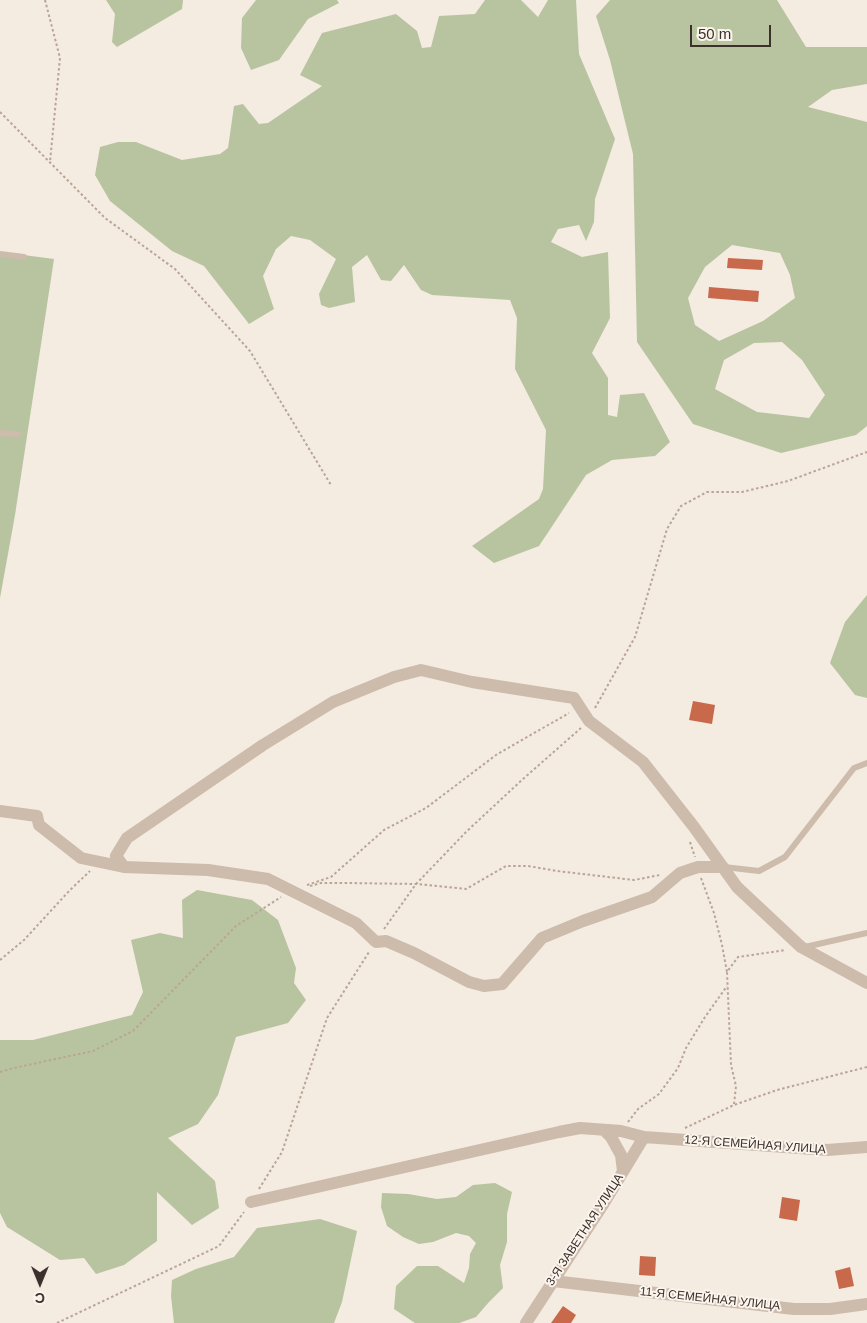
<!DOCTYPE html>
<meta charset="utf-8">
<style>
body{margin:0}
#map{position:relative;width:867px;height:1323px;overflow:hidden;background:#f4ebe1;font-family:Helvetica,sans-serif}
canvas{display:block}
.north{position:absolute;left:15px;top:1258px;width:50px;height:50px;-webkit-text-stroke:4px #fbf5ee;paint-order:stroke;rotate:180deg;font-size:14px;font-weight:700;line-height:20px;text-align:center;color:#3b302b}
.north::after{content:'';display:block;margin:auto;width:18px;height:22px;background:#3b302b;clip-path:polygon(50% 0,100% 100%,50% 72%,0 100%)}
.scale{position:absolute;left:690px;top:25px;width:81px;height:22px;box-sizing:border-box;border:2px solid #3b302b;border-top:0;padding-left:6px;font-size:15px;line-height:18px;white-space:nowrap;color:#3b302b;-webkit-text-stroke:4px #fbf5ee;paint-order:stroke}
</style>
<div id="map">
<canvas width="867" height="1323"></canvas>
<div class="north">С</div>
<div class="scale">50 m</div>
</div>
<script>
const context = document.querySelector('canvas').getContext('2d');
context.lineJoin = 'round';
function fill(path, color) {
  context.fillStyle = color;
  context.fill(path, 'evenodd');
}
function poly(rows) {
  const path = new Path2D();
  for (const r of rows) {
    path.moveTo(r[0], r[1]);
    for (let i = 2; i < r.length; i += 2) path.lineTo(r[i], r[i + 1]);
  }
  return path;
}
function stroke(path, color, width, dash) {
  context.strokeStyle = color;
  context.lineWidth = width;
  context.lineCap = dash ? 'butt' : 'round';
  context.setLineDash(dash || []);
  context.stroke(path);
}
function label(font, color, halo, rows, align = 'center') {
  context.font = font + ' Helvetica,sans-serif';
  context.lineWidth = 4;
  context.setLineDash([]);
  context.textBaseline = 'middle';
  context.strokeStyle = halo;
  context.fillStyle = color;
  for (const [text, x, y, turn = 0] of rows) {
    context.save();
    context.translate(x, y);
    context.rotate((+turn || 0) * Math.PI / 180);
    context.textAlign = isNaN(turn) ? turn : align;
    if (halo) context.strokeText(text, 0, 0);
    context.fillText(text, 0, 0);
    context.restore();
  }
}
const green = poly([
 [106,0,183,0,182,9,117,47,112,42,115,14],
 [256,0,337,0,339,3,308,19,279,60,251,70,241,48,242,18],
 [485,0,521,0,538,17,548,0,576,0,579,54,615,139,595,199,594,222,586,241,579,225,558,229,551,242,582,257,608,252,610,318,592,353,608,378,608,415,617,417,620,395,644,393,670,442,655,456,612,460,586,475,539,546,494,563,472,546,539,499,543,489,546,430,515,369,517,318,510,300,432,295,421,290,404,265,391,281,381,280,367,255,352,267,355,302,329,308,321,305,319,294,336,259,310,240,291,236,276,249,263,276,274,309,249,324,204,266,172,251,110,201,95,175,100,147,118,142,136,142,182,160,220,154,228,148,234,106,243,104,259,124,268,123,322,86,300,75,322,33,396,14,417,31,422,48,431,47,439,16,475,14],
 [610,0,777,0,806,47,867,47,867,84,832,90,808,107,867,122,867,426,856,435,781,453,693,424,637,342,633,154,610,60,596,16],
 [732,245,780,253,790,275,795,298,763,321,719,341,695,325,688,298,705,267],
 [782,342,802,360,825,395,809,418,757,412,715,389,724,360,754,343],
 [0,252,54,259,15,515,0,598],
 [867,595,867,698,855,695,830,663,845,622],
 [197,890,252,900,278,920,296,968,294,983,306,1000,288,1023,236,1037,218,1095,198,1124,168,1138,215,1181,219,1208,192,1225,157,1192,157,1241,124,1265,96,1274,84,1258,60,1260,7,1227,0,1213,0,1040,33,1040,132,1015,143,992,131,940,160,933,183,938,182,900],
 [495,1183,512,1192,507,1214,507,1242,500,1265,503,1288,489,1302,476,1317,459,1323,415,1323,394,1309,396,1286,417,1266,438,1266,464,1283,469,1268,470,1254,476,1243,469,1236,456,1233,433,1242,419,1244,403,1237,387,1226,381,1207,382,1193,408,1194,437,1199,456,1197,473,1185],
 [320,1219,357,1231,342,1302,334,1323,174,1323,171,1296,172,1280,196,1269,234,1257,257,1228]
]);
const building = poly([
 [728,258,763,260,762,270,727,268],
 [709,287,759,291,758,302,708,298],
 [693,701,715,705,712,724,689,720],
 [782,1197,800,1200,797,1221,779,1218],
 [640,1256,656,1257,655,1276,639,1275],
 [850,1267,854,1286,839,1289,835,1271],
 [563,1306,576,1315,571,1323,551,1323]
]);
const path = poly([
 [45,0,60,58,50,162],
 [0,112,105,218,175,269,250,351,331,485],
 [595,708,635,637,667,529,681,506,707,492,742,492,788,481,867,452],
 [690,842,695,857],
 [701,878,714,913,722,945,727,972],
 [307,885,331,877,384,830,426,808,496,755,569,713],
 [310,886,321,883,348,883,416,884,466,889,506,866,528,866,557,871,634,880,660,875],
 [384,929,416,884,467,831,523,779,581,728],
 [0,960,24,940,70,890,90,871],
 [0,1072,14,1068,93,1051,133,1031,236,926,281,897],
 [734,1104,736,1086,731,1065,727,972,738,957,786,950],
 [628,1122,638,1109,659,1094,678,1068,686,1048,705,1017,727,986],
 [685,1128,734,1105,777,1090,867,1067],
 [259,1189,282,1152,327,1018,369,952],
 [57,1323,219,1246,244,1212]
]);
const service = poly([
 [0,254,24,257],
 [0,433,18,434],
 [724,867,759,871,785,857,854,768,867,763],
 [805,947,867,933]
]);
const minor = poly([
 [0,811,37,816,39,825,81,858,124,867,208,870,268,879,356,923,376,942,386,941,414,953,469,982,484,986,502,984,542,938,583,921,652,897,680,873,698,867,723,867],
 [124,867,116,856,127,838,263,745,333,702,394,677,421,670,472,682,574,698,589,721,643,762,694,827,737,887,801,947,867,983],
 [604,1130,611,1137,621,1155,623,1171],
 [251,1202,559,1132,580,1128,621,1131,644,1137,827,1150,867,1147],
 [553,1281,794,1309,830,1309,867,1304],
 [526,1323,604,1203,644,1137]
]);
const streetNames = [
 ["12-Я СЕМЕЙНАЯ УЛИЦА",755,1145,4],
 ["3-Я ЗАВЕТНАЯ УЛИЦА",585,1230,-57],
 ["11-Я СЕМЕЙНАЯ УЛИЦА",710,1299,6]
];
fill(green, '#b8c4a0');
fill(building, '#c8694b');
stroke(path, '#b9a596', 2, [2.5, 2.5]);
stroke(service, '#cdbbac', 6);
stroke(minor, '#cdbbac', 12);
label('12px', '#3b302b', '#fbf5ee', streetNames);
</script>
